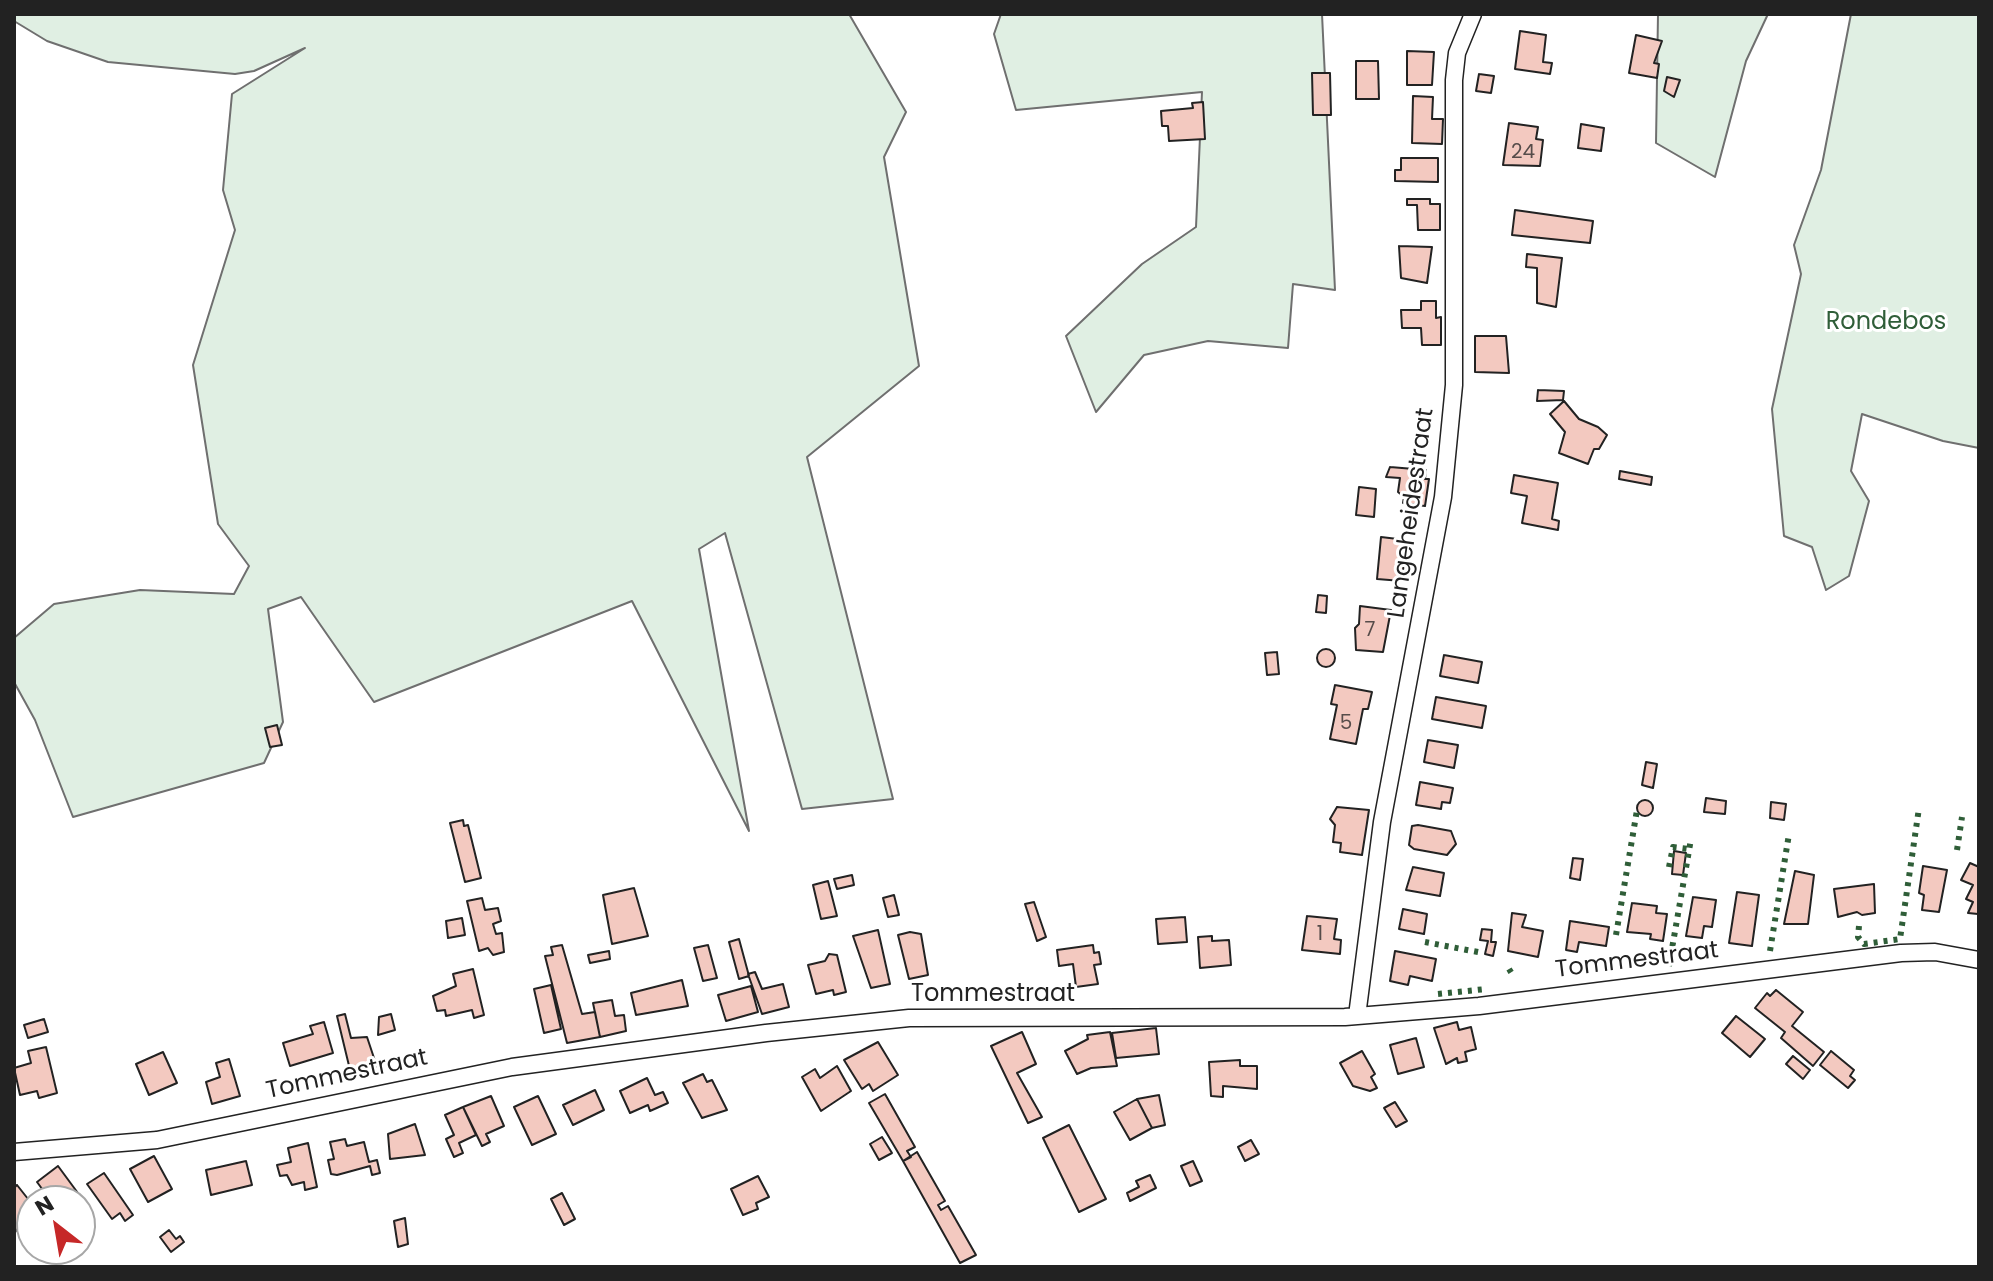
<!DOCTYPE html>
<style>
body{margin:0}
#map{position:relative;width:1993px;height:1281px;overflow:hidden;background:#fff;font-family:Poppins,sans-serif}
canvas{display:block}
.frame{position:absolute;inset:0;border:16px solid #222;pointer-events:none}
.north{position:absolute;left:16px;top:1185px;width:80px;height:80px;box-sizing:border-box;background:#fff;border:2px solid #a7a7a7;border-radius:50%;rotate:329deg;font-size:22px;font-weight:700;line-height:32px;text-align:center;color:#222}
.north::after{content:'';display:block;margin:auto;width:28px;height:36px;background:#c62828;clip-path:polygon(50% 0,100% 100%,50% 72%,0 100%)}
</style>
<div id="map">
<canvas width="1993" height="1281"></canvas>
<div class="frame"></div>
<div class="north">N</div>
</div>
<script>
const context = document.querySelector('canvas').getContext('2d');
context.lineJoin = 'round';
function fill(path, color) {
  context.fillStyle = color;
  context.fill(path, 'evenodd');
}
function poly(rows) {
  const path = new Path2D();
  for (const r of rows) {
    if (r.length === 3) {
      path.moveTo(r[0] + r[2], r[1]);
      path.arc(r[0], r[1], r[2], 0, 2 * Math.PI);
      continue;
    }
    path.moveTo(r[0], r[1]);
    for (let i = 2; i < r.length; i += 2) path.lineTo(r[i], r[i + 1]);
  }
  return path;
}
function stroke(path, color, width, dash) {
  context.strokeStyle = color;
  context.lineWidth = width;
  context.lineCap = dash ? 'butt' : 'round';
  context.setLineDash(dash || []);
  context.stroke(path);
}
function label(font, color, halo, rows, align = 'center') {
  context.font = font + ' Poppins,sans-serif';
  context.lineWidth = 6;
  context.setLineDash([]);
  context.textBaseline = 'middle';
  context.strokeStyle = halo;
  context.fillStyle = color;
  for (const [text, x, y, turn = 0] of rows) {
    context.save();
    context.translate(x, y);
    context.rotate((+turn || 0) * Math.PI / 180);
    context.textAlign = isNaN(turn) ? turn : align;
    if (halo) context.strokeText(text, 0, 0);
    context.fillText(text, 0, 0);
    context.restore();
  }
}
const green = poly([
 [14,14,849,14,906,112,884,157,919,366,807,457,893,799,802,809,725,533,699,549,749,831,632,601,374,702,301,597,268,609,283,722,264,763,73,817,35,720,14,682,14,638,54,604,140,590,234,594,249,566,218,524,193,365,235,230,223,190,232,94,305,48,254,71,235,74,108,62,47,41,14,21,14,14],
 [1001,14,1322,14,1335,290,1293,284,1288,348,1208,341,1144,355,1096,412,1066,336,1142,264,1196,227,1202,92,1016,110,994,34,1001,14],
 [1658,14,1768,14,1746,61,1715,177,1656,143,1658,14],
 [1851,14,1979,14,1979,448,1943,441,1862,414,1851,471,1869,501,1849,576,1826,590,1812,547,1784,536,1772,409,1801,274,1794,245,1821,170,1851,14]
]);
const building = poly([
 [1520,31,1546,35,1543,62,1552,63,1550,74,1515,69,1520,31],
 [1636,35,1662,41,1654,63,1659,64,1657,78,1629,73,1636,35],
 [1407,51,1434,52,1432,85,1407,85,1407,51],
 [1356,61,1378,61,1379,99,1356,99,1356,61],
 [1312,73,1330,73,1331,115,1313,115,1312,73],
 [1479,74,1494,76,1491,93,1476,91,1479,74],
 [1667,77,1680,80,1674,97,1664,91,1667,77],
 [1413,96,1433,97,1432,119,1443,119,1442,144,1412,143,1413,96],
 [1203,102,1205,139,1169,141,1168,126,1162,126,1161,111,1193,108,1192,103,1203,102],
 [1509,123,1538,127,1536,139,1543,140,1540,166,1503,165,1509,123],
 [1581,124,1604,128,1601,151,1578,148,1581,124],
 [1401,158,1438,158,1438,182,1395,181,1395,170,1401,170,1401,158],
 [1407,199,1430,199,1430,204,1440,204,1440,230,1418,230,1417,205,1407,205,1407,199],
 [1515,210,1593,221,1590,243,1512,235,1515,210],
 [1399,246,1432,247,1427,283,1401,278,1399,246],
 [1527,254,1562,258,1556,307,1537,303,1537,268,1526,267,1527,254],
 [1421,301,1436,301,1436,318,1441,317,1441,345,1422,345,1421,328,1402,328,1401,310,1421,310,1421,301],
 [1475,336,1506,336,1509,373,1475,372,1475,336],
 [1538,390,1564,391,1563,400,1537,401,1538,390],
 [1564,401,1579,419,1598,427,1607,435,1599,449,1594,449,1588,464,1559,453,1565,432,1550,414,1564,401],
 [1390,467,1426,470,1425,479,1429,479,1425,506,1403,503,1404,497,1398,492,1400,478,1386,477,1390,467],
 [1620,471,1652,477,1651,485,1619,479,1620,471],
 [1514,475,1558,483,1552,519,1559,521,1558,530,1522,523,1527,496,1511,493,1514,475],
 [1359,487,1376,489,1374,517,1356,515,1359,487],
 [1381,537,1406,540,1402,581,1377,579,1381,537],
 [1318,595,1327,596,1326,613,1316,612,1318,595],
 [1360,606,1391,610,1383,652,1356,650,1355,628,1359,624,1360,606],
 [1326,658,9],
 [1277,652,1279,674,1267,675,1265,653,1277,652],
 [1444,655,1482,662,1478,683,1440,676,1444,655],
 [1335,685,1372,692,1368,709,1363,709,1356,744,1330,739,1337,705,1331,704,1335,685],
 [1436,697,1486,706,1482,728,1432,719,1436,697],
 [277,725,282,745,270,747,265,728,277,725],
 [1428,740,1458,745,1454,768,1424,762,1428,740],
 [1646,762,1657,764,1653,788,1642,785,1646,762],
 [1420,782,1453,788,1450,803,1442,802,1441,809,1416,805,1420,782],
 [1706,798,1726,801,1725,814,1704,812,1706,798],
 [1645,808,8],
 [1771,802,1786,804,1784,820,1770,818,1771,802],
 [1337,807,1369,810,1362,855,1340,852,1341,843,1333,842,1335,825,1330,819,1337,807],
 [463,820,464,826,468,825,481,878,465,882,450,823,463,820],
 [1418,825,1451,831,1456,844,1447,855,1414,849,1409,845,1412,826,1418,825],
 [1674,851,1686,853,1683,875,1672,874,1674,851],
 [1573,858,1583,859,1580,880,1570,878,1573,858],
 [1970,863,1979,867,1978,914,1968,913,1973,902,1966,899,1973,885,1961,880,1970,863],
 [1923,866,1947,870,1939,912,1922,910,1924,895,1919,893,1923,866],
 [1413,867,1444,873,1440,896,1406,890,1413,867],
 [1795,871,1814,875,1808,924,1784,924,1795,871],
 [852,875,854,885,837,889,834,879,852,875],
 [828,881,837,916,821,919,813,885,828,881],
 [1874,884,1875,913,1862,915,1857,912,1838,917,1834,889,1874,884],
 [634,888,648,936,612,944,603,895,634,888],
 [1737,892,1759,895,1752,946,1729,943,1737,892],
 [894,895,899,915,888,917,883,898,894,895],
 [1693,897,1716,900,1712,927,1704,926,1702,938,1686,936,1693,897],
 [482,898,485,910,498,908,501,921,493,924,496,934,502,933,504,952,493,955,488,948,479,951,467,901,482,898],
 [1034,902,1046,937,1037,941,1025,904,1034,902],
 [1632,903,1657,906,1656,913,1667,914,1663,941,1650,939,1651,934,1627,932,1632,903],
 [1403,909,1427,914,1424,934,1399,929,1403,909],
 [1512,913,1526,915,1522,927,1543,931,1538,957,1508,951,1512,913],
 [1307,916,1337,919,1334,939,1341,940,1340,954,1302,950,1307,916],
 [1185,917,1187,942,1158,944,1156,919,1185,917],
 [462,918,465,935,448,938,446,921,462,918],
 [1570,921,1609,927,1606,946,1579,942,1577,952,1566,950,1570,921],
 [1482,929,1492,930,1491,942,1496,942,1493,956,1485,954,1488,941,1480,940,1482,929],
 [878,930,890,984,871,988,853,936,878,930],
 [910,932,921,934,928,975,909,979,898,935,910,932],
 [1212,936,1212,941,1229,940,1231,965,1200,968,1198,937,1212,936],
 [739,939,749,976,739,979,729,942,739,939],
 [562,945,582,1014,595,1012,600,1037,567,1043,545,956,553,955,551,947,562,945],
 [708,945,717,978,703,981,694,948,708,945],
 [1093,945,1094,953,1099,952,1101,964,1094,965,1098,984,1076,987,1073,964,1059,966,1057,950,1093,945],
 [609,951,610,959,590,963,588,955,609,951],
 [1395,951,1436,959,1432,981,1410,976,1408,985,1390,981,1395,951],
 [829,954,837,955,846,992,834,995,833,990,816,994,808,965,825,961,829,954],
 [473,969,484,1015,474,1018,472,1010,446,1016,445,1010,437,1011,433,996,456,986,453,974,473,969],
 [755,972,762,989,783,984,789,1007,762,1014,748,974,755,972],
 [682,980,688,1006,636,1015,631,993,682,980],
 [551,985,561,1029,544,1033,534,989,551,985],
 [751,986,758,1012,726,1021,718,995,751,986],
 [1776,990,1803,1012,1792,1026,1824,1052,1813,1066,1781,1038,1785,1032,1755,1008,1767,993,1770,996,1776,990],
 [612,1000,615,1016,624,1015,626,1031,600,1037,593,1003,612,1000],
 [345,1014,351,1038,367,1037,377,1067,351,1074,337,1016,345,1014],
 [391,1014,395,1030,378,1035,379,1017,391,1014],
 [1736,1016,1765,1039,1750,1057,1722,1033,1736,1016],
 [44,1019,48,1032,28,1038,24,1025,44,1019],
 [324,1022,333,1053,290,1066,283,1043,313,1034,310,1026,324,1022],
 [1457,1022,1459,1030,1471,1027,1476,1049,1465,1052,1467,1061,1458,1063,1457,1058,1446,1064,1434,1028,1457,1022],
 [1156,1028,1159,1054,1116,1058,1112,1033,1156,1028],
 [1022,1032,1036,1064,1017,1073,1042,1117,1028,1123,991,1046,1022,1032],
 [1110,1032,1117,1066,1091,1068,1077,1074,1065,1051,1088,1039,1087,1035,1110,1032],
 [1416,1038,1424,1067,1398,1074,1390,1045,1416,1038],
 [878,1042,898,1075,873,1091,869,1084,862,1089,844,1060,878,1042],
 [46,1047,57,1093,39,1098,37,1091,20,1095,14,1068,31,1063,28,1051,46,1047],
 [1362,1051,1375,1074,1371,1077,1377,1088,1370,1091,1353,1086,1340,1063,1362,1051],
 [1831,1051,1854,1070,1850,1076,1855,1080,1848,1088,1820,1065,1831,1051],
 [163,1052,177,1083,149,1095,136,1064,163,1052],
 [1793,1056,1810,1070,1803,1079,1786,1064,1793,1056],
 [229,1059,240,1096,212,1104,206,1082,220,1077,216,1063,229,1059],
 [1240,1060,1240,1066,1257,1066,1257,1089,1223,1086,1223,1097,1211,1096,1209,1062,1240,1060],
 [837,1066,851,1091,821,1111,802,1077,815,1069,820,1078,837,1066],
 [703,1074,707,1082,712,1080,727,1110,702,1118,683,1083,703,1074],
 [647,1078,655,1095,663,1092,668,1103,650,1111,648,1105,630,1113,620,1091,647,1078],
 [595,1090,604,1110,573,1125,563,1105,595,1090],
 [885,1094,915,1147,907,1151,911,1157,903,1161,869,1103,885,1094],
 [1159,1095,1165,1125,1152,1128,1137,1099,1159,1095],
 [491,1096,504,1126,486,1134,490,1142,482,1146,463,1107,491,1096],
 [538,1096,556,1134,532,1145,514,1107,538,1096],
 [1137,1099,1152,1128,1130,1140,1114,1112,1137,1099],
 [1395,1102,1407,1121,1396,1127,1384,1108,1395,1102],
 [463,1107,476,1135,459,1143,463,1153,454,1157,446,1139,454,1135,445,1115,463,1107],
 [415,1124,425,1155,390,1159,388,1134,415,1124],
 [1069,1125,1106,1199,1079,1212,1043,1138,1069,1125],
 [882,1137,892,1153,879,1160,870,1144,882,1137],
 [345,1139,347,1146,364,1142,369,1162,377,1160,380,1173,372,1175,370,1166,337,1175,331,1174,328,1160,334,1159,330,1142,345,1139],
 [1251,1140,1259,1154,1245,1161,1238,1147,1251,1140],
 [308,1143,317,1187,305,1190,304,1182,292,1185,287,1175,280,1176,277,1165,291,1162,288,1148,308,1143],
 [917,1152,945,1201,938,1205,941,1210,948,1206,976,1255,960,1263,903,1161,917,1152],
 [154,1156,172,1189,148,1202,130,1169,154,1156],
 [246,1161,252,1185,211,1195,206,1170,246,1161],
 [1193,1161,1202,1181,1190,1186,1181,1166,1193,1161],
 [58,1166,86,1204,80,1208,80,1201,64,1201,60,1196,51,1201,37,1182,58,1166],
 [104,1173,133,1215,125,1221,120,1213,112,1219,87,1184,104,1173],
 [1150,1175,1156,1188,1130,1201,1127,1193,1139,1187,1136,1181,1150,1175],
 [758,1176,769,1197,756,1203,758,1209,743,1215,731,1189,758,1176],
 [17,1185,32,1204,32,1239,26,1243,14,1227,14,1188,17,1185],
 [562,1193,575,1219,564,1225,551,1199,562,1193],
 [405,1218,408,1244,398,1247,394,1221,405,1218],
 [169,1230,176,1239,180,1236,184,1242,171,1252,160,1237,169,1230]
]);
const minor = poly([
 [1357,1016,1382,822,1443,497,1454,385,1454,80,1457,53,1473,14],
 [14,1152,157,1140,512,1067,766,1033,909,1018,1345,1017,1479,1006,1901,953,1935,952,1979,960]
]);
const hedge = poly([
 [1957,850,1962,817],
 [1669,867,1673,847,1689,849],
 [1859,926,1858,937,1864,944,1900,939,1919,808],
 [1616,935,1637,810],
 [1425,942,1483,953],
 [1770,951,1789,834],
 [1669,966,1691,839],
 [1509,969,1514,977],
 [1438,994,1486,989]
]);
const numberNames = [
 ["24",1523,153],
 ["7",1370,631],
 ["5",1346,724],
 ["1",1320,935]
];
const parkNames = [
 ["Rondebos",1886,323]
];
const streetNames = [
 ["Langeheidestraat",1412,513,-82],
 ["Tommestraat",1637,961,-7],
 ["Tommestraat",993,995],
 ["Tommestraat",347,1075,-12]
];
fill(green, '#e0efe3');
stroke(green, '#6f6f6f', 2);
fill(building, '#f3c9c0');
stroke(building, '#222', 2);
stroke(minor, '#222', 19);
stroke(minor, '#fff', 16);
stroke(hedge, '#2f5e38', 6, [4, 6]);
label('20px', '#564c4a', null, numberNames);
label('24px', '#2f5e38', '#fff', parkNames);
label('24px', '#222', '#fff', streetNames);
</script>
